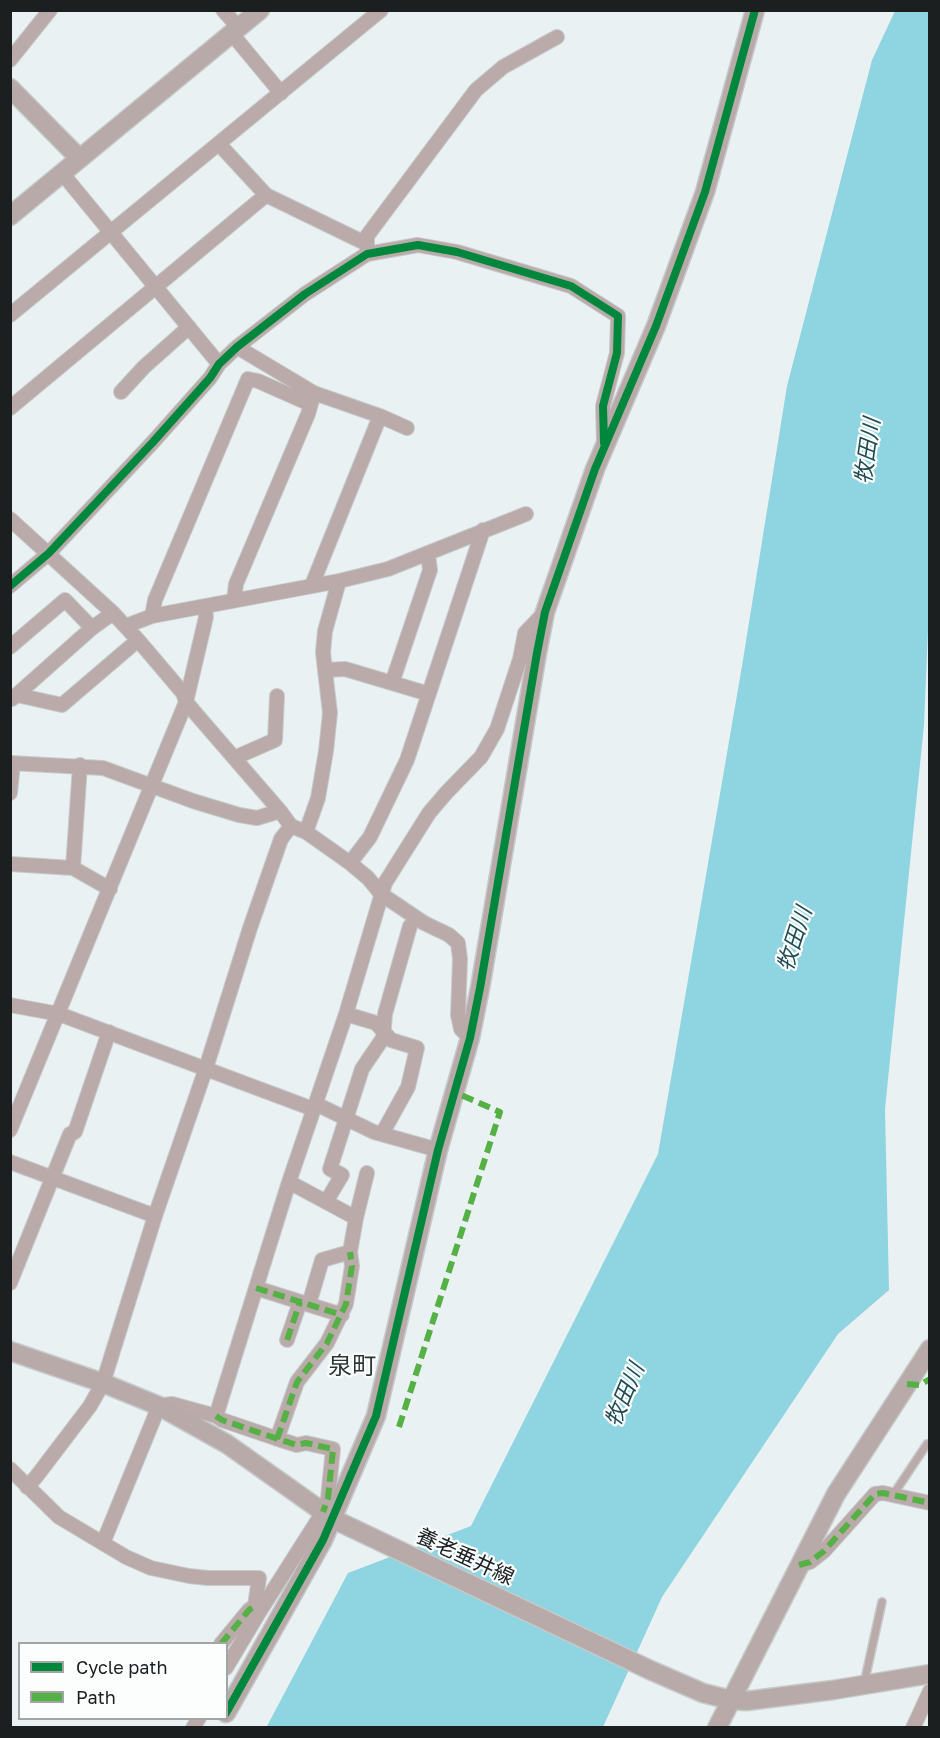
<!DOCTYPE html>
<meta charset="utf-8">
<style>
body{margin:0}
#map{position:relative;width:940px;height:1738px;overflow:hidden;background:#eaf1f2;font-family:"Golos Text",sans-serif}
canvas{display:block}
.frame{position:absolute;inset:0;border:12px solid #1b1f20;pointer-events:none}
.legend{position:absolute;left:18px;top:1642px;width:210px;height:78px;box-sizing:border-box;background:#fcfefe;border:2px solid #a2a5a5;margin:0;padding:8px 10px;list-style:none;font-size:18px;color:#1b1f20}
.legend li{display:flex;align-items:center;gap:12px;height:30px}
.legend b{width:30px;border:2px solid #a2a5a5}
</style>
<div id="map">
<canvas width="940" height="1738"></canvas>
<div class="frame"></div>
<ul class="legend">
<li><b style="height:8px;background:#00873e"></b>Cycle path</li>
<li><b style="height:8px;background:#55b145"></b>Path</li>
</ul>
</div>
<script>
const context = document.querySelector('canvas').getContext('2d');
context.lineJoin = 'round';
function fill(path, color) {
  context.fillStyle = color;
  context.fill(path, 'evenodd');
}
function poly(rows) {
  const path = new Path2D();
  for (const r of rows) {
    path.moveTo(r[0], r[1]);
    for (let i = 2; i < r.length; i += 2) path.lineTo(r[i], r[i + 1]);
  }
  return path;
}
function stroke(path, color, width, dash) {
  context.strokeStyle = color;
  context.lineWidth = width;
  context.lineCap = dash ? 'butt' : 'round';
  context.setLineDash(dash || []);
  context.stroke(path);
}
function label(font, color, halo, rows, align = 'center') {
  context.font = font + ' "Golos Text","Noto Sans JP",sans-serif';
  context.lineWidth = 4.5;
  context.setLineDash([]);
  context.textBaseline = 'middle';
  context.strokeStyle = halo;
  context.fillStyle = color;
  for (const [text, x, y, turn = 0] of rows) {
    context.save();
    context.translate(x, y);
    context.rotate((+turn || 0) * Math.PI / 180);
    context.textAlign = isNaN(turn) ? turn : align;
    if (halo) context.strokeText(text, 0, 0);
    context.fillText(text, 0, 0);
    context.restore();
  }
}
const water = poly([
 [895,11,929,11,929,607,924,725,885,1109,889,1290,838,1334,662,1597,603,1727,266,1728,348,1573,471,1526,658,1154,742,666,787,386,872,60]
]);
const lane = poly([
 [893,1495,927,1444],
 [864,1684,882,1602]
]);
const street = poly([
 [223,10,239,28],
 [232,34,281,93],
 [10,60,50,10],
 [219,144,266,195,367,244],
 [62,173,219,364],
 [367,254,367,236,476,90,503,67,557,37],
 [10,315,381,10],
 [237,347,314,393,380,416,407,428],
 [121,392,144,367,189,327],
 [10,408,266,195],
 [10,519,113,613,138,640,183,693,186,702,197,715,280,811,291,826,306,832,350,863,368,878,381,894,424,923,449,935,458,943,460,959,458,1015,461,1029,470,1038],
 [339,581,388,569,526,514],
 [312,585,380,416],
 [10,586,49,553,153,442,210,378,219,364,237,347,305,294,367,254,418,245,457,252,571,286,618,316,617,353,603,406,604,444],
 [234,600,236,584,308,414,314,393],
 [152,616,155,600,248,379,258,381,310,404],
 [126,626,152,616,339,581,325,631,323,652,325,670],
 [10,647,65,600,92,628],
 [392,683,430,570,428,554],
 [17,695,62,705,138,640],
 [12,699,92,628,113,613],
 [234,758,275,740,277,696],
 [10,763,103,768,193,801,239,815,257,818,280,811],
 [10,793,13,763],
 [306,832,318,798,326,751,330,713,325,670,345,669,429,694],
 [350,863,370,837,407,760,483,530],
 [10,864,73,868,110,889],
 [73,868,80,765],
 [10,1005,59,1014,313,1109],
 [346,1014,376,1023,391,1040,417,1048,408,1087,382,1134],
 [316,1104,374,1132,438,1150],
 [10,1130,186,702,206,617,205,607],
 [10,1162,155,1216],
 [289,1182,356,1218,367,1173],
 [326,1202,342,1175,330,1169,362,1069,383,1038,385,1014,410,926],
 [10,1283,70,1134,75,1132,109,1032],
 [256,1288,342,1315],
 [309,1304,322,1260,350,1252,356,1218],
 [287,1340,300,1302],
 [216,1416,222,1420,281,1440,297,1445,306,1443,333,1449,328,1498,323,1512,260,1611,226,1668],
 [277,1439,297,1382,327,1343,346,1304,352,1266,350,1252],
 [10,1469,59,1517,126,1557,151,1568,189,1576,208,1578,259,1578,255,1606,260,1611],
 [27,1487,36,1477,90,1406,103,1383,155,1216,206,1068,250,928,281,839,291,826],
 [103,1543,159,1406,172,1404,216,1416,289,1182,346,1014,385,883,429,813,447,792,481,757,497,729,520,659,525,633,545,612],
 [799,1565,810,1562,824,1551,875,1494,883,1493,930,1503],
 [221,1644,249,1610,255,1606],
 [193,1728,199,1718],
 [913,1728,930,1691]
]);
const secondary = poly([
 [10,88,79,158],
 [10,216,260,10],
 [10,1351,103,1383,159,1406,227,1444,333,1519,650,1670,703,1693,731,1700,746,1701,833,1690,930,1674],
 [226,1713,323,1540,376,1416,438,1150,470,1038,480,988,537,653,545,612,595,469,656,326,705,192,755,10],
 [717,1728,836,1494,930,1349]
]);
const quiet = poly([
 [256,1288,342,1315],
 [287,1340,300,1302],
 [907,1384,920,1385,930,1379],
 [216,1416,222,1420,281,1440,297,1445,306,1443,333,1449,328,1498,323,1512],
 [399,1427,500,1112,454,1092],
 [277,1439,297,1382,327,1343,346,1304,352,1266,350,1252],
 [799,1565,810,1562,824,1551,875,1494,883,1493,930,1503],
 [221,1644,249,1610,255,1606]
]);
const cycleway = poly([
 [10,586,49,553,153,442,210,378,219,364,237,347,305,294,367,254,418,245,457,252,571,286,618,316,617,353,603,406,604,443],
 [226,1713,323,1540,376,1416,438,1150,470,1038,480,988,537,653,545,612,595,469,656,326,705,192,755,10]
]);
const streetNames = [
 ["養老垂井線",465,1557,25]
];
const waterNames = [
 ["牧田川",868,451,-82],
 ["牧田川",795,939,-72],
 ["牧田川",625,1395,-67]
];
const quarterNames = [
 ["泉町",352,1366]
];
fill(water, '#8fd4e1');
stroke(lane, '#c6cacb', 10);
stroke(street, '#c6cacb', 16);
stroke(secondary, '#c6cacb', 21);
stroke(lane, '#baabaa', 7);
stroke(street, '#baabaa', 14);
stroke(secondary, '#b8aaa8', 18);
stroke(quiet, '#55b145', 6, [12, 6]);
stroke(cycleway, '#00873e', 8);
label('21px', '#1b1f20', '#fcfefe', streetNames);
label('italic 22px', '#204b53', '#fcfefe', waterNames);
label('24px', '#2d3637', '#fcfefe', quarterNames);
</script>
